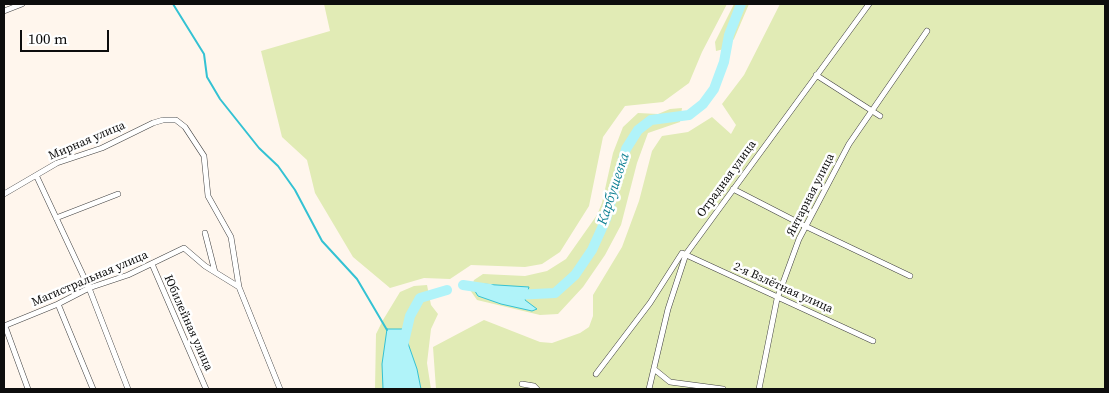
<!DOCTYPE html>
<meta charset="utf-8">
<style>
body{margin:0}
#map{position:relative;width:1109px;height:393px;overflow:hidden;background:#fff6ed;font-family:"Source Serif 4",serif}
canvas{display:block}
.frame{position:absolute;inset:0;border:5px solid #0d0d0d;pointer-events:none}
.scale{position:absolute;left:20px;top:30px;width:89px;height:22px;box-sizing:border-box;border:2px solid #0d0d0d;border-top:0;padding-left:6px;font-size:15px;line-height:18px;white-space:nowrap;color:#0d0d0d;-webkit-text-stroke:4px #fff;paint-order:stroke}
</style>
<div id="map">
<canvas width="1109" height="393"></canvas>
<div class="frame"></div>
<div class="scale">100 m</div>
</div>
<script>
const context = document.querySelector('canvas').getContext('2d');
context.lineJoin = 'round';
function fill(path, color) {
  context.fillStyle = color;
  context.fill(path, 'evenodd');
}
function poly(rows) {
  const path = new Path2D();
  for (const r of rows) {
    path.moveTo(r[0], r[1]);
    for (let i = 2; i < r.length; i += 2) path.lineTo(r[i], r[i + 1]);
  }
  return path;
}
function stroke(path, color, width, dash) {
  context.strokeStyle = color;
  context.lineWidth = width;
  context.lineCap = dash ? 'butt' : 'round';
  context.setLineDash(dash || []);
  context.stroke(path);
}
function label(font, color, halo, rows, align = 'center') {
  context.font = font + ' "Source Serif 4",serif';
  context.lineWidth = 5;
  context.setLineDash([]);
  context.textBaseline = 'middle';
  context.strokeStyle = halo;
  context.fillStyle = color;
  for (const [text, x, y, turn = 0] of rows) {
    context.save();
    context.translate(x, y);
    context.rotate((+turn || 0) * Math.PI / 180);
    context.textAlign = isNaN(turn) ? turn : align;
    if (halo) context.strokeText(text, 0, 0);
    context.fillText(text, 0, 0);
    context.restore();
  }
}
const green = poly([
 [324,4,727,4,702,52,689,83,663,102,625,106,603,137,589,206,560,252,542,264,525,267,471,265,450,279,424,278,390,288,353,257,315,193,307,160,282,137,261,51,330,31],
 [734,4,749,4,734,39,724,49,716,51,715,42],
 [780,4,1105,4,1105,389,436,389,433,347,484,320,540,342,552,343,580,333,589,327,593,316,593,295,622,247,639,201,652,151,662,136,688,132,712,117,731,134,736,125,722,104,744,75],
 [682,108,680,122,648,133,637,163,621,225,605,255,583,287,558,314,540,315,477,300,470,290,474,280,483,274,525,276,547,271,566,259,597,215,602,203,613,153,623,127,638,113,658,114,670,109],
 [427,285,431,305,438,314,431,329,427,363,431,389,375,389,376,334,383,320,400,292,414,286]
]);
const water = poly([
 [481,284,529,287,525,300,537,309,532,311,501,304,478,296,473,288,481,284],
 [387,329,403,329,417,369,421,389,383,389,382,364,387,329]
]);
const stream = poly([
 [173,4,204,54,207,77,220,99,259,148,278,166,295,190,322,241,357,279,387,330]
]);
const river = poly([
 [463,285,490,289],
 [514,295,555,293,575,275,592,250,606,219,626,149,638,130,651,120,689,115,703,104,714,89,724,62,729,35,741,4],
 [403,346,410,316,420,298,447,290]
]);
const street = poly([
 [4,11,22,4],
 [816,75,880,116],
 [37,177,89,288,128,389],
 [733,189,805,226,910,276],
 [4,194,57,163,102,148,153,123,163,120,176,120,185,127,204,156,208,196,231,237,239,287],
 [56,218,118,194],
 [205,233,215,272],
 [152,264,206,389],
 [58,304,93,389],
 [4,326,58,304,89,288,128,275,184,248,205,266,239,287,280,389],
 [5,326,28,389],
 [654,369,670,382,723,389],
 [596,374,650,303,682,253,873,341],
 [522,384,534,386,537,389],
 [649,389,668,309,686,254,869,4],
 [759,389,777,299,799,239,849,144,927,31]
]);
const streetNames = [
 ["Мирная улица",87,141,-23],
 ["Отрадная улица",727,179,-54],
 ["Янтарная улица",811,195,-63],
 ["Магистральная улица",90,279,-23],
 ["2-я Взлётная улица",783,288,24],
 ["Юбилейная улица",188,323,66]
];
const waterNames = [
 ["Карбушевка",614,189,-72]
];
fill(green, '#e1ebb5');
fill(water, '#b0f3f9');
stroke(water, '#34c2d3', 1);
stroke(stream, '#34c2d3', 2);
stroke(river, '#b0f3f9', 10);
stroke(street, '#404040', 6);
stroke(street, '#fff', 5);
label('12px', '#0d0d0d', '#fff', streetNames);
label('italic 14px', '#118295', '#fff', waterNames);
</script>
